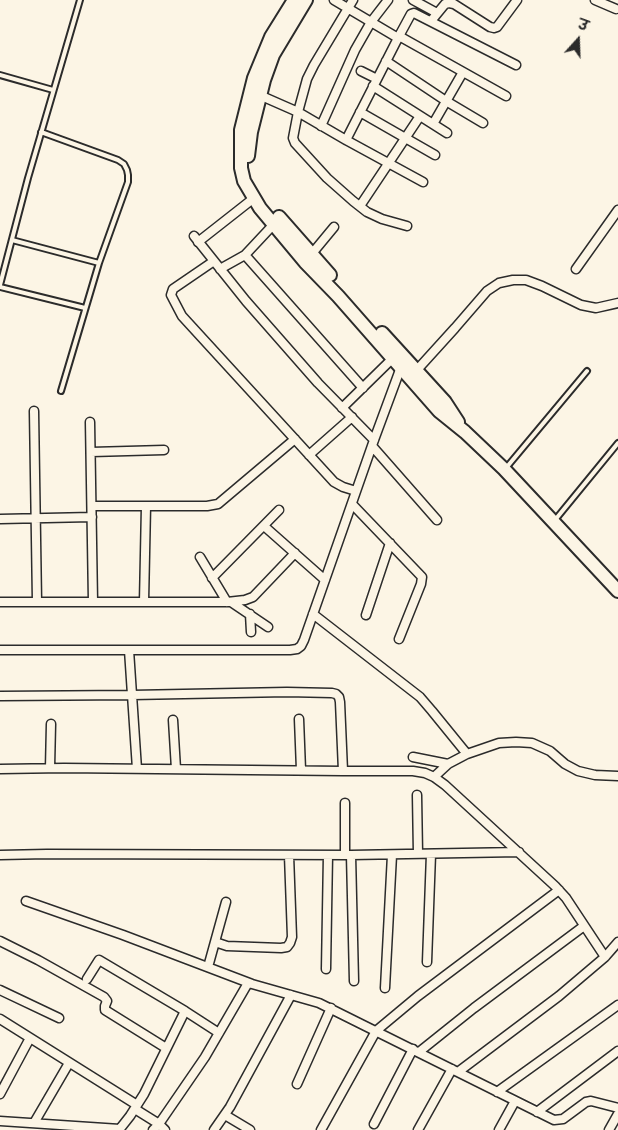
<!DOCTYPE html>
<meta charset="utf-8">
<style>
body{margin:0}
#map{position:relative;width:618px;height:1130px;overflow:hidden;background:#fcf5e5;font-family:"Architects Daughter","Playpen Sans Deva",sans-serif}
canvas{display:block}
.north{position:absolute;left:553px;top:15px;width:50px;height:50px;-webkit-text-stroke:4px #fcf5e5;paint-order:stroke;rotate:20deg;font-size:14px;font-weight:700;line-height:20px;text-align:center;color:#2b2b2b}
.north::after{content:'';display:block;margin:auto;width:18px;height:22px;background:#2b2b2b;clip-path:polygon(50% 0,100% 100%,50% 72%,0 100%)}
</style>
<div id="map">
<canvas width="618" height="1130"></canvas>
<div class="north">उ</div>
</div>
<script>
const context = document.querySelector('canvas').getContext('2d');
context.lineJoin = 'round';
function poly(rows) {
  const path = new Path2D();
  for (const r of rows) {
    path.moveTo(r[0], r[1]);
    for (let i = 2; i < r.length; i += 2) path.lineTo(r[i], r[i + 1]);
  }
  return path;
}
function stroke(path, color, width, dash) {
  context.strokeStyle = color;
  context.lineWidth = width;
  context.lineCap = dash ? 'butt' : 'round';
  context.setLineDash(dash || []);
  context.stroke(path);
}
const service = poly([
 [0,75,53,90],
 [41,132,118,160,124,164,127,170,128,175,128,182,99,263,61,391],
 [12,240,99,263],
 [0,285,28,178,80,0],
 [0,287,85,308],
 [506,468,587,371],
 [555,520,618,443]
]);
const minor = poly([
 [334,0,398,38],
 [353,0,314,65,307,79,298,112,293,138,295,143,327,178,353,201,367,212,382,219,407,226],
 [413,0,437,13],
 [595,0,616,9],
 [431,21,445,4,449,3,454,4,490,27,494,28,497,27,517,0],
 [399,36,506,96],
 [386,61,446,101,483,123],
 [361,71,377,79],
 [373,86,447,133],
 [257,94,298,112,346,140,423,182],
 [360,112,435,155],
 [433,124,463,72],
 [321,126,355,50,371,22,388,0],
 [346,140,398,38,411,14,414,13,516,65],
 [360,206,420,116],
 [194,236,246,301,318,383,374,440],
 [198,242,254,198],
 [245,255,363,388],
 [310,256,334,227],
 [214,261,173,289,171,295,182,316,334,482,343,487,356,491],
 [220,269,245,255,274,224],
 [576,269,618,210],
 [416,371,455,328,487,291,499,283,513,280,526,280,542,286,581,305,596,308,618,303],
 [342,408,393,358],
 [34,411,37,602],
 [90,422,93,602],
 [372,446,437,520],
 [91,452,164,450],
 [309,455,352,417],
 [352,504,422,577,421,584,399,639],
 [92,506,207,506,218,504,295,439],
 [0,519,92,517],
 [264,526,325,580],
 [200,557,227,602],
 [212,578,279,510],
 [0,602,227,602,245,600,253,597,295,553],
 [144,602,146,506],
 [231,602,268,627],
 [250,614,251,632],
 [313,614,420,697,432,711,467,754],
 [366,615,390,543],
 [0,650,290,650,297,649,301,646,304,640,374,440,401,367],
 [129,650,137,769],
 [0,696,132,695,287,692,332,693,336,694,339,697,340,702,343,771],
 [299,719,301,770],
 [173,720,176,769],
 [413,757,448,764],
 [50,768,51,724],
 [0,769,64,768,343,771,413,771,425,773,434,777,445,785,555,886,566,898,605,957],
 [434,777,448,764,467,754,499,743,516,742,532,743,550,751,565,764,578,771,595,775,618,776],
 [417,795,418,854],
 [0,855,47,854,351,855,519,852],
 [345,855,345,803],
 [351,855,354,981],
 [26,901,123,935,252,984,319,1003,554,1120,563,1119,586,1102,591,1101,618,1108],
 [0,941,38,960,104,997,107,1001,105,1006,105,1010,166,1048],
 [215,942,227,946,281,948,287,947,290,943,292,937,289,855],
 [427,962,431,854],
 [208,967,226,902],
 [326,969,328,855],
 [87,979,99,960,185,1011,219,1033],
 [385,988,392,855],
 [0,990,59,1018],
 [0,1019,137,1105],
 [419,1052,474,1008,584,926],
 [458,1072,559,996,605,957,618,942],
 [297,1084,331,1008],
 [497,1092,618,1005],
 [0,1094,30,1038],
 [135,1109,159,1124,165,1130],
 [537,1112,618,1051],
 [225,1115,250,1130],
 [0,1121,120,1129],
 [34,1123,69,1063],
 [374,1124,413,1049],
 [119,1130,130,1116,144,1094,185,1011],
 [153,1130,159,1124,205,1057,248,983],
 [214,1130,230,1107,291,995],
 [321,1130,376,1031,418,996,559,890],
 [418,1130,452,1069],
 [499,1130,515,1101],
 [609,1130,618,1114]
]);
const primary = poly([
 [294,0,271,37,254,78,241,130,241,168,244,181,260,208,305,262,338,296,439,411,465,432,504,469,618,591],
 [248,156,251,132,264,80,273,55,306,0],
 [279,217,330,275],
 [382,333,445,402,458,422]
]);
stroke(service, '#2b2b2b', 8);
stroke(minor, '#2b2b2b', 11);
stroke(primary, '#2b2b2b', 16);
stroke(service, '#fcf5e5', 4);
stroke(minor, '#fcf5e5', 8);
stroke(primary, '#fcf5e5', 12);
</script>
